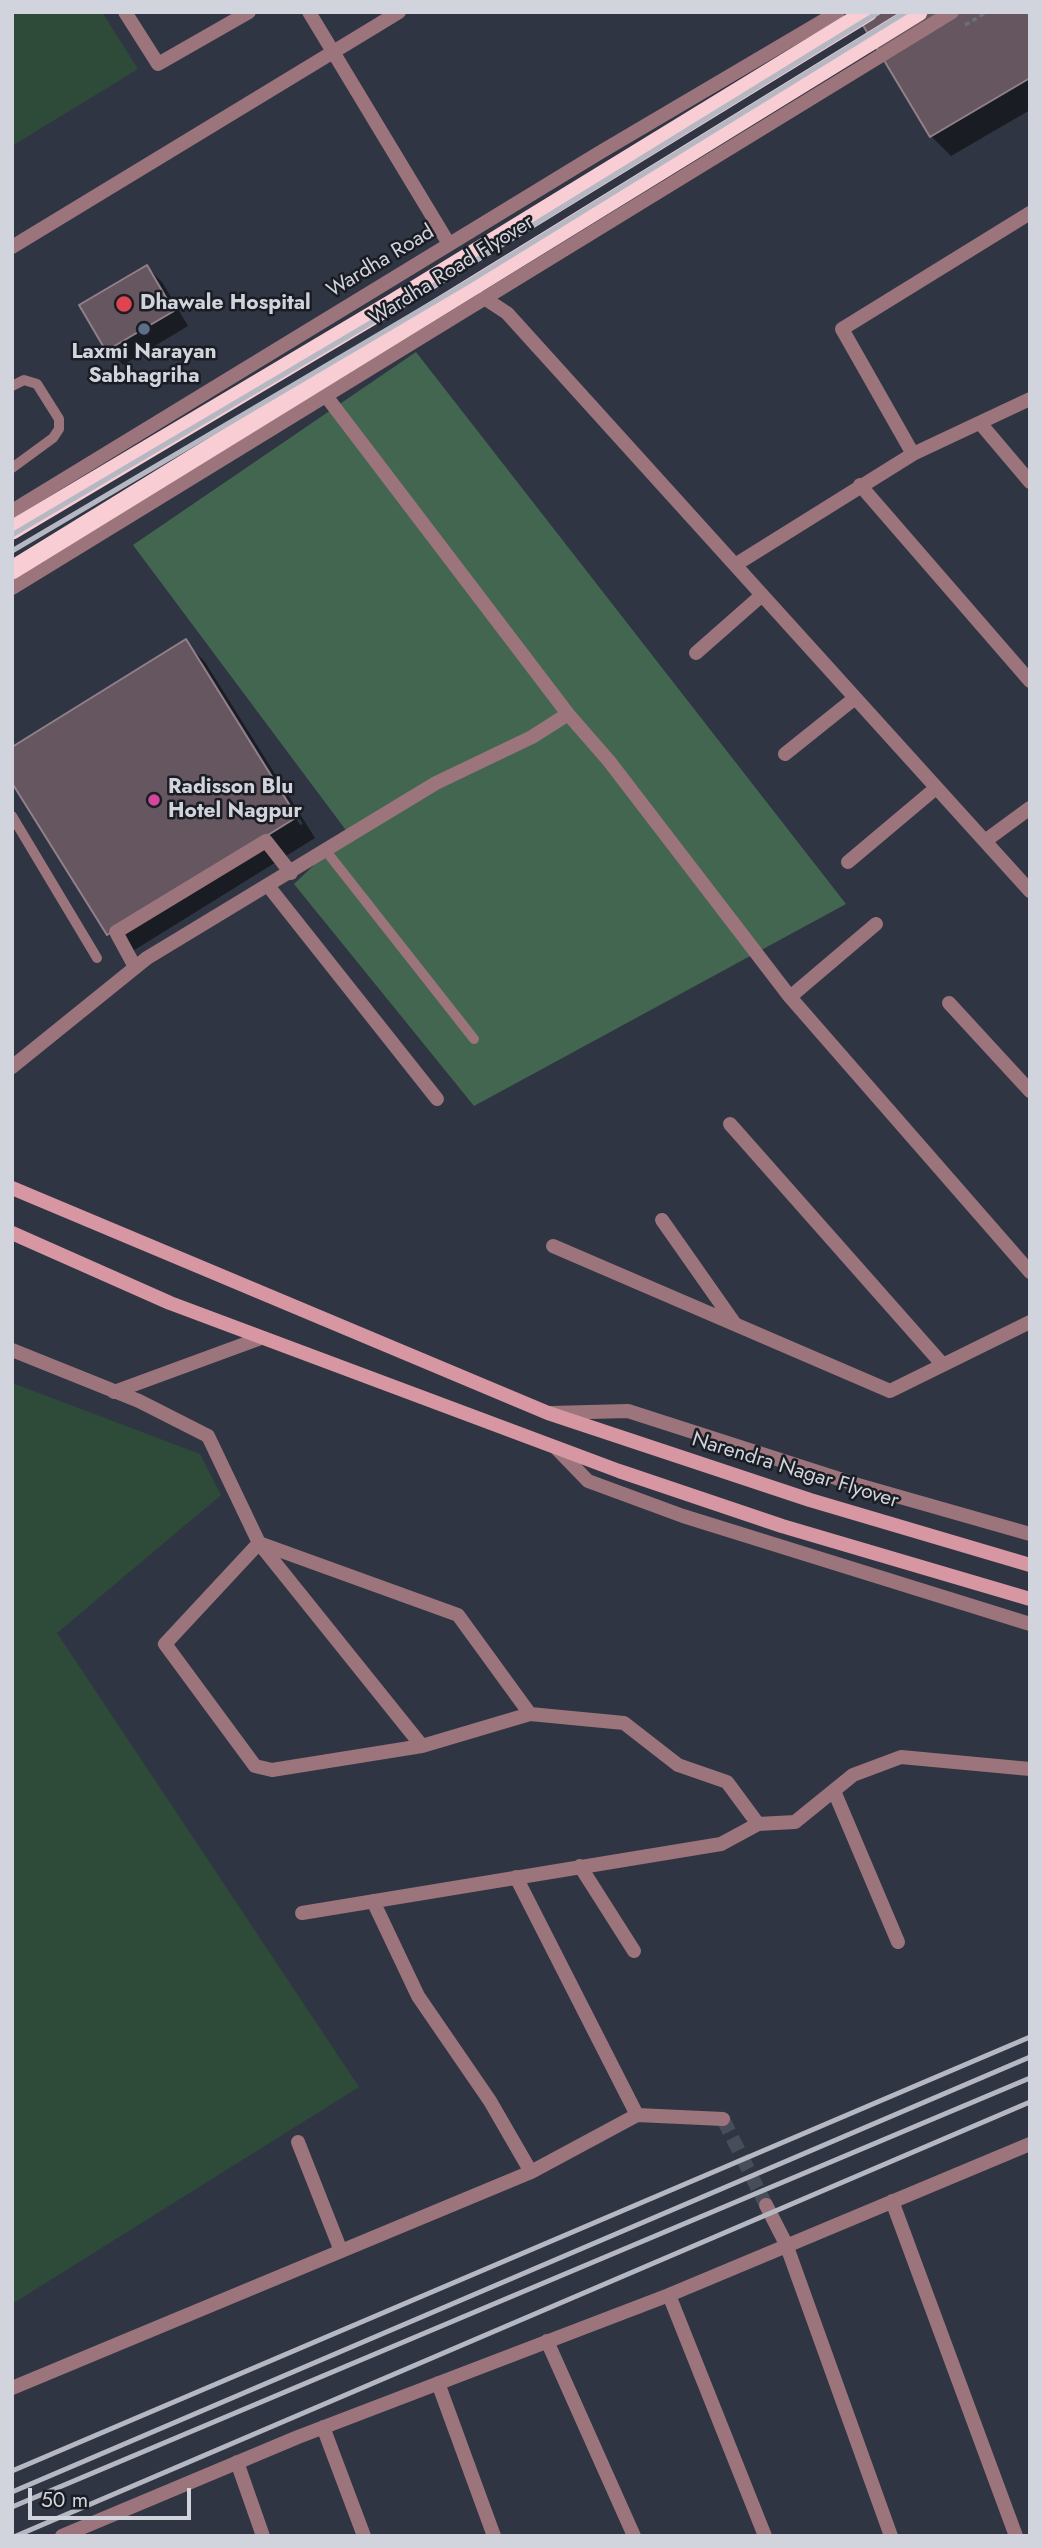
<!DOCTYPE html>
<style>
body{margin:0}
#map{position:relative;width:1042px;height:2548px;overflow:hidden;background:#303543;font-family:Jost,sans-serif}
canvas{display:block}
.frame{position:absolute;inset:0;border:14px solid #d1d4dd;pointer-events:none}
.scale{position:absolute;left:28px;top:2488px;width:163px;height:32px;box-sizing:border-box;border:4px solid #d1d4dd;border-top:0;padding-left:9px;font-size:21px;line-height:24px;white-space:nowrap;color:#d1d4dd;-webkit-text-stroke:5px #1a1d23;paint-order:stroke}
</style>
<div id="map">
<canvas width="1042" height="2548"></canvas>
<div class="frame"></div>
<div class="scale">50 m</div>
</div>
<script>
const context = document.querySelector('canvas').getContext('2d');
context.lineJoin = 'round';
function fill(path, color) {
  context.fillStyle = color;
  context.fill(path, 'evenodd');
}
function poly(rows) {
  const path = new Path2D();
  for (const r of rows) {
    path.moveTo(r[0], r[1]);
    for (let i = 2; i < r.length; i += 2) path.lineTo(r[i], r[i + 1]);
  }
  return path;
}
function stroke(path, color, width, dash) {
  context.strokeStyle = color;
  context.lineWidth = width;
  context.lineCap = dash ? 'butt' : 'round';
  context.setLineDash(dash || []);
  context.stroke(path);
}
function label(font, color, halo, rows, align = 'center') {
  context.font = font + ' Jost,sans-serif';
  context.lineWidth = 5;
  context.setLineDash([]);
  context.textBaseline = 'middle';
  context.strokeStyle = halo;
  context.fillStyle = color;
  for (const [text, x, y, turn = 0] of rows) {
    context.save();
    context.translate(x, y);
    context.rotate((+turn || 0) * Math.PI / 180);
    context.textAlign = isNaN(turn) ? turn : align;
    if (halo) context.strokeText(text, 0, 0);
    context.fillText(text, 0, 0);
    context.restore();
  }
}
const green = poly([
 [12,12,102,12,138,69,12,146],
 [12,1383,200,1454,221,1495,57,1633,359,2087,12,2304]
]);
const forest = poly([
 [416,352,846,904,474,1106,294,884,348,833,133,545]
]);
const shadow = poly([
 [1030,12,1030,110,951,156,931,136],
 [147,267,162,282,188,326,123,365,108,350],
 [185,642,205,662,315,838,128,954,108,934],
 [198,662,202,662,303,824,300,825]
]);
const building = poly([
 [855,12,1030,12,1030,78,930,137,855,12],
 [147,265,174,311,106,351,79,305,147,265],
 [186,639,297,817,107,935,12,783,12,747,186,639]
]);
const minorTunnel = poly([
 [723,2119,766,2205]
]);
const path = poly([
 [965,25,987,12]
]);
const service = poly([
 [12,386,24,380,37,384,59,419,59,429,53,438,12,468],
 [12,816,97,958],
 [326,851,474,1039]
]);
const minor = poly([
 [125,12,158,64,249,12],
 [309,12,449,244],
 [1030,213,842,329,913,454,1030,399],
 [12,247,399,12],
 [484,298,507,313,1030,891],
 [326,396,568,714,609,761,790,997],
 [980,423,1030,482],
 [860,485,1030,681],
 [735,565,913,454],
 [696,653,762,595],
 [785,754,855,698],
 [985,841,1030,808],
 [848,862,936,788],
 [269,887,437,1099],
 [876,924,790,997,1030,1272],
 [135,967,116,932,266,841,291,873],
 [949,1003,1030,1091],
 [12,1067,147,958,436,783,532,737,568,714],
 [730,1124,943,1365],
 [662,1220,735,1324],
 [553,1246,890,1391,1030,1322],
 [12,1350,139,1401,208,1436,259,1543,422,1746],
 [114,1392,261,1338],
 [259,1543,458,1615,530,1714,422,1746,272,1770,255,1766,165,1644,259,1543],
 [530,1714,624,1723,678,1765,727,1782,758,1824,795,1822,853,1775,901,1757,1030,1769],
 [834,1791,898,1942],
 [580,1866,634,1951],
 [373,1901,418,1996,490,2101,531,2172,637,2115,516,1877],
 [302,1913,721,1844,758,1824],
 [637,2115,723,2119],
 [298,2142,341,2251],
 [892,2201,1016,2536],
 [766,2205,786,2244,891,2536],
 [547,2341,634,2536],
 [438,2383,494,2536],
 [12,2388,531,2172],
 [323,2427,364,2536],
 [237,2462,263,2536],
 [62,2536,298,2437,669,2295],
 [765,2536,669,2295,1030,2144]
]);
const tertiary = poly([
 [12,511,599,153,838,12],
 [12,588,952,12],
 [550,1413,628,1411,858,1485,1030,1534],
 [556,1448,588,1481,683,1516,1030,1624]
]);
const secondary = poly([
 [12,1188,548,1413,810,1500,1030,1565],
 [12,1233,170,1303,619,1471,782,1526,1030,1599]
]);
const trunk = poly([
 [12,530,395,302,868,12],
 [12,570,918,12]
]);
const rail = poly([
 [12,535,460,270,879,12],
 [12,551,468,282,906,12],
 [12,2471,1030,2037],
 [12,2492,1030,2057],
 [12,2507,1030,2078],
 [16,2536,1030,2102]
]);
const markers = [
 [124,304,9,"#e0444e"],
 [144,329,7,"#5c6f8a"],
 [154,800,7,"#d1479c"]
];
const streetNames = [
 ["Wardha Road",381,262,-31],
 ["Wardha Road Flyover",452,271,-32],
 ["Narendra Nagar Flyover",795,1471,17]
];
const poiNames = [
 ["Dhawale Hospital",140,304],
 ["Laxmi Narayan",144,353,"center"],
 ["Sabhagriha",144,377,"center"],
 ["Radisson Blu",168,788],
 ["Hotel Nagpur",168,812]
];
fill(green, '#2e4b39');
fill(forest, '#436650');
fill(shadow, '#0007');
fill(building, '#665660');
stroke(building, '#91808a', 2);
stroke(minorTunnel, '#484d5a', 14, [14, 7]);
stroke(path, '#6c707c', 3.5, [5, 3.5]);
stroke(service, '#9c747b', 10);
stroke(minor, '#9c747b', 14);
stroke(tertiary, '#9c747b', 14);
stroke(secondary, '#d697a2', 14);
stroke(trunk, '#f8ced4', 19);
stroke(rail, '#b5b8c2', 5);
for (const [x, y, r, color] of markers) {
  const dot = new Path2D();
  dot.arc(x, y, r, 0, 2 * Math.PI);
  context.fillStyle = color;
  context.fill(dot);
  stroke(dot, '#1a1d23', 2.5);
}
label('21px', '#d1d4dd', '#1a1d23', streetNames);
label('bold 21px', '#d1d4dd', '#1a1d23', poiNames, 'left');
</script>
